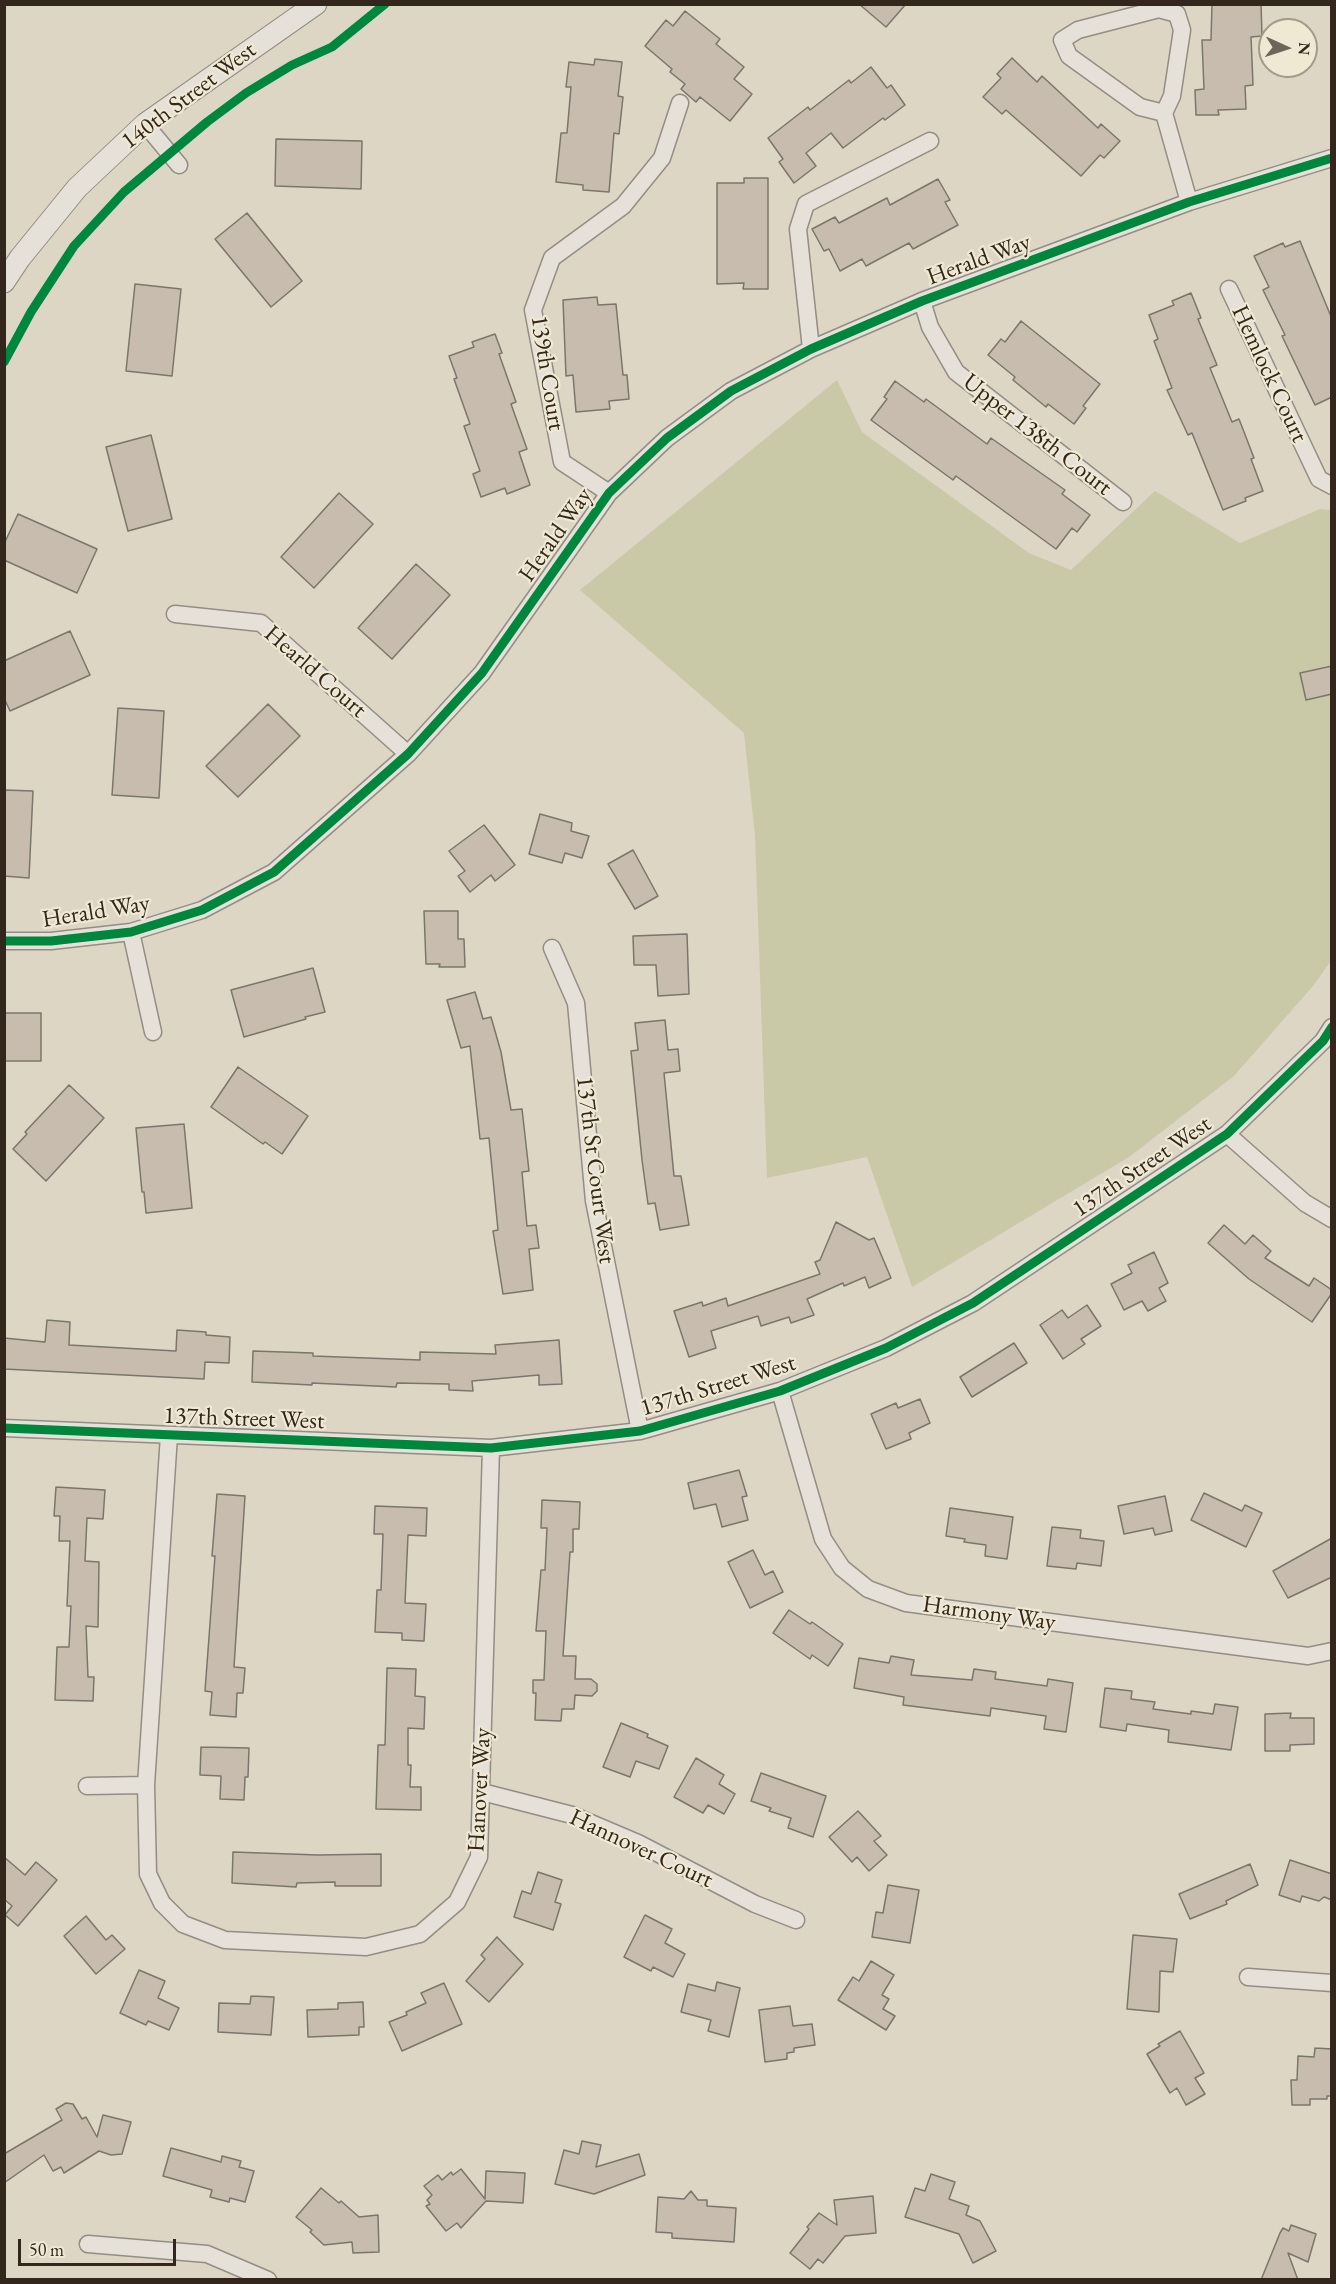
<!DOCTYPE html>
<style>
body{margin:0}
#map{position:relative;width:1336px;height:2284px;overflow:hidden;background:#ddd6c5;font-family:"EB Garamond",serif}
canvas{display:block}
.frame{position:absolute;inset:0;border:6px solid #32261d;pointer-events:none}
.north{position:absolute;left:1258px;top:18px;width:60px;height:60px;box-sizing:border-box;background:#efe8d3;border:2px solid #a39a8a;border-radius:50%;rotate:93deg;font-size:16px;font-weight:700;line-height:24px;text-align:center;color:#32261d}
.north::after{content:'';display:block;margin:auto;width:21px;height:27px;background:#6e6458;clip-path:polygon(50% 0,100% 100%,50% 72%,0 100%)}
.scale{position:absolute;left:18px;top:2239px;width:158px;height:27px;box-sizing:border-box;border:3px solid #32261d;border-top:0;padding-left:8px;font-size:18px;line-height:21px;white-space:nowrap;color:#32261d;-webkit-text-stroke:4px #efe8d3;paint-order:stroke}
</style>
<div id="map">
<canvas width="1336" height="2284"></canvas>
<div class="frame"></div>
<div class="north">N</div>
<div class="scale">50 m</div>
</div>
<script>
const context = document.querySelector('canvas').getContext('2d');
context.lineJoin = 'round';
function fill(path, color) {
  context.fillStyle = color;
  context.fill(path, 'evenodd');
}
function poly(rows) {
  const path = new Path2D();
  for (const r of rows) {
    path.moveTo(r[0], r[1]);
    for (let i = 2; i < r.length; i += 2) path.lineTo(r[i], r[i + 1]);
  }
  return path;
}
function stroke(path, color, width, dash) {
  context.strokeStyle = color;
  context.lineWidth = width;
  context.lineCap = dash ? 'butt' : 'round';
  context.setLineDash(dash || []);
  context.stroke(path);
}
function label(font, color, halo, rows, align = 'center') {
  context.font = font + ' "EB Garamond",serif';
  context.lineWidth = 4.5;
  context.setLineDash([]);
  context.textBaseline = 'middle';
  context.strokeStyle = halo;
  context.fillStyle = color;
  for (const [text, x, y, turn = 0] of rows) {
    context.save();
    context.translate(x, y);
    context.rotate((+turn || 0) * Math.PI / 180);
    context.textAlign = isNaN(turn) ? turn : align;
    if (halo) context.strokeText(text, 0, 0);
    context.fillText(text, 0, 0);
    context.restore();
  }
}
const green = poly([
 [837,380,862,432,1029,553,1071,570,1155,491,1240,543,1320,509,1331,510,1331,961,1313,986,1234,1076,1129,1157,912,1287,867,1157,767,1178,755,835,744,733,580,590]
]);
const building = poly([
 [859,4,906,4,886,27,859,4],
 [1212,4,1261,4,1262,36,1251,37,1253,85,1245,86,1246,109,1218,110,1219,115,1196,115,1195,90,1204,89,1202,40,1211,40,1212,4],
 [685,11,720,39,716,44,744,67,734,79,752,94,730,121,700,97,696,102,681,89,685,84,670,72,672,69,645,46,666,20,673,26,685,11],
 [1012,58,1037,82,1042,76,1098,128,1101,124,1120,141,1104,158,1100,155,1081,176,1006,110,1002,114,983,97,1001,78,997,74,1012,58],
 [595,59,622,62,618,96,623,97,619,134,614,133,609,192,583,190,583,185,556,182,561,133,567,133,571,87,566,87,569,62,594,65,595,59],
 [871,67,887,88,891,85,905,105,885,120,883,118,843,148,831,133,806,153,816,166,794,183,779,162,783,159,768,138,808,107,810,110,849,80,851,83,871,67],
 [276,139,362,141,361,189,275,186,276,139],
 [744,178,768,178,768,289,743,289,744,283,717,284,717,183,744,183,744,178],
 [938,179,950,200,945,202,958,225,913,249,909,243,866,266,862,259,840,271,829,249,824,251,812,229,835,217,839,223,887,198,890,205,938,179],
 [247,213,302,281,271,307,215,239,247,213],
 [1300,241,1332,319,1332,397,1315,405,1282,336,1285,335,1263,290,1269,287,1254,256,1283,243,1285,247,1300,241],
 [135,284,181,289,172,376,126,371,135,284],
 [1191,293,1201,318,1198,319,1217,365,1210,368,1232,422,1239,419,1254,458,1251,459,1263,491,1245,498,1246,501,1223,510,1192,433,1188,435,1167,390,1172,388,1154,341,1158,339,1149,315,1174,305,1172,301,1191,293],
 [597,297,598,305,616,304,623,375,627,375,629,399,609,401,610,409,576,412,573,375,566,376,563,300,597,297],
 [1021,321,1100,384,1083,406,1086,408,1074,424,1048,404,1046,407,1013,380,1015,377,988,355,1001,339,1005,342,1021,321],
 [495,334,502,353,499,354,516,402,511,404,527,449,519,452,530,485,507,494,505,488,481,497,473,474,480,471,464,426,470,424,454,379,457,378,449,356,474,347,472,342,495,334],
 [895,381,924,402,926,399,987,444,991,438,1065,490,1062,494,1090,515,1077,532,1072,528,1056,549,956,476,953,480,871,420,887,399,884,397,895,381],
 [151,435,172,519,128,531,106,447,151,435],
 [339,493,373,524,314,588,281,557,339,493],
 [18,514,97,549,77,593,4,560,4,544,18,514],
 [416,564,450,595,392,659,358,628,416,564],
 [70,631,90,675,10,711,4,698,4,661,70,631],
 [1332,666,1332,694,1306,700,1300,673,1332,666],
 [268,704,300,736,238,797,206,766,268,704],
 [118,708,164,711,159,798,112,795,118,708],
 [4,790,33,791,29,878,4,876,4,790],
 [540,814,572,823,571,831,589,836,582,858,565,853,562,863,529,854,540,814],
 [484,825,515,865,495,881,491,875,470,892,458,876,465,871,449,851,484,825],
 [633,850,658,896,635,909,608,864,633,850],
 [424,911,458,911,458,939,464,939,465,967,439,967,440,964,426,964,424,911],
 [687,934,689,994,658,996,656,965,634,965,633,936,687,934],
 [313,968,325,1012,305,1017,306,1019,244,1037,231,990,313,968],
 [475,992,483,1019,491,1017,501,1052,511,1110,522,1109,529,1171,522,1172,527,1226,536,1225,539,1248,529,1249,533,1290,503,1294,493,1231,498,1230,489,1138,480,1139,470,1046,461,1048,447,1000,475,992],
 [4,1013,41,1013,41,1061,4,1061,4,1013],
 [665,1020,668,1050,678,1049,680,1071,664,1073,674,1176,681,1176,689,1225,660,1230,655,1203,648,1204,642,1160,631,1051,638,1050,635,1023,665,1020],
 [238,1067,308,1116,282,1154,265,1142,263,1144,211,1107,238,1067],
 [69,1085,104,1118,46,1181,13,1149,27,1134,25,1132,69,1085],
 [184,1124,192,1208,146,1213,144,1192,142,1192,136,1128,184,1124],
 [836,1222,869,1240,874,1238,891,1278,869,1288,865,1277,844,1286,843,1283,807,1299,814,1315,791,1323,789,1317,761,1326,758,1316,711,1331,716,1348,689,1357,674,1311,702,1302,703,1306,726,1298,728,1306,820,1274,815,1262,820,1260,836,1222],
 [1224,1225,1245,1244,1253,1235,1271,1251,1265,1258,1309,1286,1314,1278,1332,1290,1332,1293,1312,1322,1249,1279,1208,1243,1224,1225],
 [1154,1252,1168,1283,1159,1288,1166,1301,1148,1311,1142,1301,1124,1310,1111,1284,1132,1273,1128,1265,1154,1252],
 [1087,1305,1101,1326,1081,1339,1085,1344,1063,1359,1040,1325,1062,1310,1068,1318,1087,1305],
 [47,1320,70,1322,69,1345,176,1351,177,1330,206,1332,206,1335,230,1337,229,1363,205,1362,204,1379,4,1369,4,1338,45,1342,47,1320],
 [559,1340,562,1384,539,1385,539,1375,472,1381,473,1391,449,1390,449,1384,397,1383,396,1387,312,1383,312,1385,252,1382,253,1351,313,1353,313,1356,420,1360,420,1352,496,1354,495,1345,559,1340],
 [1014,1343,1027,1363,972,1397,960,1377,1014,1343],
 [920,1399,930,1423,909,1433,911,1439,886,1449,871,1414,896,1403,898,1408,920,1399],
 [739,1470,747,1496,742,1497,748,1520,722,1527,716,1504,694,1509,688,1483,739,1470],
 [56,1487,105,1490,103,1519,87,1518,85,1561,99,1562,98,1627,86,1626,88,1677,94,1677,93,1701,55,1700,57,1647,69,1647,71,1606,67,1606,70,1541,59,1541,60,1516,54,1516,56,1487],
 [1204,1493,1242,1511,1245,1505,1262,1513,1246,1547,1191,1520,1204,1493],
 [217,1494,245,1496,234,1667,245,1668,243,1693,237,1693,236,1717,210,1715,212,1692,205,1691,215,1556,212,1556,217,1494],
 [1165,1496,1172,1531,1155,1535,1153,1528,1124,1534,1118,1506,1165,1496],
 [542,1500,580,1502,579,1529,573,1529,573,1552,570,1552,563,1656,576,1656,575,1679,591,1679,597,1684,597,1691,592,1696,575,1695,574,1709,562,1709,561,1721,535,1720,536,1693,533,1693,533,1680,544,1680,546,1631,536,1631,541,1570,545,1570,547,1528,541,1528,542,1500],
 [375,1506,427,1508,426,1536,408,1535,405,1603,426,1604,424,1641,402,1640,402,1633,375,1632,377,1590,381,1590,383,1534,374,1534,375,1506],
 [950,1508,1013,1517,1007,1559,985,1556,986,1545,964,1542,965,1539,946,1536,950,1508],
 [1052,1527,1081,1530,1080,1538,1104,1541,1101,1566,1077,1563,1076,1569,1047,1566,1052,1527],
 [1332,1538,1332,1577,1288,1598,1273,1571,1332,1538],
 [753,1550,765,1575,773,1571,783,1592,750,1608,728,1562,753,1550],
 [789,1610,810,1624,812,1622,843,1644,828,1666,812,1655,810,1659,773,1633,789,1610],
 [891,1656,914,1660,911,1675,972,1680,974,1669,996,1672,995,1679,1047,1686,1048,1679,1073,1683,1066,1732,1044,1729,1046,1716,991,1708,990,1716,903,1705,904,1697,854,1688,859,1658,889,1663,891,1656],
 [387,1668,416,1669,415,1696,425,1697,424,1729,408,1728,408,1765,411,1765,410,1787,421,1787,421,1810,376,1809,378,1745,385,1745,387,1668],
 [1105,1688,1132,1691,1131,1699,1155,1702,1153,1709,1191,1714,1191,1711,1213,1714,1215,1704,1238,1707,1231,1750,1168,1742,1169,1730,1127,1724,1126,1731,1100,1727,1105,1688],
 [1291,1713,1290,1718,1314,1718,1314,1744,1290,1745,1290,1751,1265,1751,1265,1714,1291,1713],
 [621,1723,648,1734,647,1737,668,1746,659,1769,636,1761,630,1777,603,1767,621,1723],
 [201,1747,249,1748,248,1777,245,1777,244,1800,220,1799,221,1776,200,1775,201,1747],
 [696,1758,724,1775,719,1784,735,1794,724,1814,708,1805,703,1813,674,1797,696,1758],
 [761,1773,826,1796,813,1837,788,1828,791,1818,769,1811,771,1808,751,1801,761,1773],
 [858,1811,881,1836,874,1841,887,1855,869,1871,857,1857,852,1862,829,1837,858,1811],
 [233,1852,318,1855,381,1854,381,1886,335,1886,335,1882,297,1883,296,1887,232,1883,233,1852],
 [4,1857,25,1875,36,1862,57,1880,18,1926,5,1915,12,1906,4,1899,4,1857],
 [1290,1860,1332,1874,1332,1900,1324,1897,1319,1901,1302,1896,1300,1902,1279,1895,1290,1860],
 [1250,1864,1258,1885,1226,1901,1227,1904,1190,1919,1179,1894,1250,1864],
 [538,1872,562,1880,555,1902,561,1904,553,1930,514,1917,522,1891,531,1894,538,1872],
 [888,1885,919,1890,910,1943,872,1937,876,1912,883,1913,888,1885],
 [645,1915,672,1929,665,1943,685,1954,673,1977,653,1967,651,1971,624,1957,645,1915],
 [86,1916,106,1940,112,1935,125,1949,96,1974,64,1936,86,1916],
 [1133,1935,1177,1939,1173,1972,1160,1971,1159,2012,1127,2009,1133,1935],
 [497,1937,523,1964,489,2002,466,1981,485,1959,481,1955,497,1937],
 [871,1961,894,1975,882,1995,889,1999,883,2009,895,2016,886,2030,838,2000,853,1977,859,1981,871,1961],
 [139,1970,165,1981,158,1998,179,2008,169,2030,148,2021,146,2025,120,2013,139,1970],
 [717,1982,740,1988,729,2037,708,2031,711,2020,681,2012,688,1984,715,1991,717,1982],
 [444,1983,462,2024,402,2051,389,2022,407,2015,406,2012,426,2003,421,1993,444,1983],
 [251,1996,274,1997,271,2035,218,2032,219,2003,250,2004,251,1996],
 [363,2002,364,2027,359,2027,359,2035,308,2037,307,2010,338,2009,338,2003,363,2002],
 [790,2006,793,2026,812,2024,815,2045,794,2048,794,2052,787,2053,787,2059,765,2062,759,2010,790,2006],
 [1180,2031,1204,2073,1195,2078,1205,2094,1186,2105,1177,2088,1170,2093,1147,2054,1160,2046,1158,2044,1180,2031],
 [1315,2048,1332,2049,1332,2096,1327,2096,1327,2099,1310,2099,1310,2105,1292,2105,1291,2080,1297,2080,1298,2056,1314,2057,1315,2048],
 [66,2103,73,2104,82,2119,86,2117,97,2137,103,2115,131,2122,122,2154,111,2155,99,2151,64,2173,61,2167,53,2171,44,2155,4,2183,4,2154,62,2120,56,2109,66,2103],
 [582,2141,601,2145,596,2167,639,2154,645,2175,594,2194,555,2184,564,2150,579,2154,582,2141],
 [171,2148,221,2162,222,2156,241,2161,239,2167,254,2171,245,2202,230,2198,229,2202,210,2197,212,2190,163,2176,171,2148],
 [461,2169,485,2199,486,2171,525,2173,523,2203,486,2201,461,2228,457,2223,446,2231,426,2206,430,2204,427,2200,432,2195,424,2186,438,2175,442,2180,451,2172,453,2175,461,2169],
 [931,2174,955,2182,949,2199,969,2206,966,2215,980,2221,996,2251,973,2263,959,2234,905,2217,915,2188,925,2191,931,2174],
 [321,2188,339,2203,341,2201,359,2217,378,2215,379,2252,353,2253,352,2242,324,2245,310,2232,312,2230,296,2217,321,2188],
 [691,2191,698,2200,707,2200,707,2206,736,2208,734,2242,672,2238,672,2233,656,2232,658,2197,684,2199,691,2191],
 [873,2196,876,2233,845,2236,823,2263,818,2259,810,2269,790,2253,809,2229,807,2227,819,2213,837,2225,834,2200,873,2196],
 [1291,2225,1316,2234,1308,2262,1288,2253,1298,2280,1261,2280,1280,2233,1283,2228,1289,2231,1291,2225]
]);
const minor = poly([
 [1164,113,1140,107,1069,56,1062,40,1078,30,1159,9,1177,14,1182,30,1172,96,1164,113,1189,202],
 [145,124,179,165],
 [1229,289,1319,479,1332,486],
 [922,301,930,327,956,372,1123,502],
 [811,349,798,229,806,204,930,141],
 [609,493,562,462,533,310,552,258,623,206,662,158,680,103],
 [175,614,261,623,408,754],
 [131,932,153,1032],
 [4,941,51,941,131,932,202,910,274,872,408,754,482,673,609,493,667,438,731,391,811,349,922,301,1189,202,1332,158],
 [552,948,576,1003,594,1201,640,1431],
 [1227,1134,1305,1203,1332,1219],
 [780,1391,823,1539,842,1568,868,1589,906,1603,1308,1656,1332,1651],
 [4,1428,491,1448,640,1431,780,1391,886,1348,973,1303,1227,1134,1323,1041,1332,1027],
 [169,1435,146,1785,148,1874,162,1903,183,1924,225,1940,366,1947,420,1934,457,1902,479,1857,491,1448],
 [87,1786,146,1785],
 [482,1792,572,1815,638,1843,755,1904,796,1920],
 [1248,1977,1332,1983],
 [88,2244,207,2254,268,2280]
]);
const tertiary = poly([
 [4,282,20,258,77,188,145,124,316,4]
]);
const cycleway = poly([
 [4,362,31,312,74,246,124,192,207,122,246,93,292,65,332,47,385,4],
 [4,941,51,941,131,932,202,910,274,872,408,754,482,673,609,493,667,438,731,391,811,349,922,301,1189,202,1332,158],
 [4,1428,491,1448,640,1431,780,1391,886,1348,973,1303,1227,1134,1323,1041,1332,1027]
]);
const streetNames = [
 ["140th Street West",189,96,-37],
 ["Herald Way",979,260,-20],
 ["139th Court",547,373,81],
 ["Hemlock Court",1269,374,65],
 ["Upper 138th Court",1037,435,38],
 ["Herald Way",556,535,-55],
 ["Hearld Court",315,672,41],
 ["Herald Way",96,912,-9],
 ["137th Street West",1142,1167,-34],
 ["137th St Court West",595,1170,83],
 ["137th Street West",718,1386,-17],
 ["137th Street West",244,1419,2],
 ["Harmony Way",989,1614,8],
 ["Hanover Way",480,1790,-87],
 ["Hannover Court",641,1849,25]
];
fill(green, '#c9c9a7');
fill(building, '#c8bcaf');
stroke(building, '#7b766c', 1.5);
stroke(minor, '#938d83', 19);
stroke(tertiary, '#938d83', 23);
stroke(minor, '#e5e1d9', 16);
stroke(tertiary, '#e5e1d9', 21);
stroke(cycleway, '#00873e', 9);
label('24px', '#32261d', '#efe8d3', streetNames);
</script>
